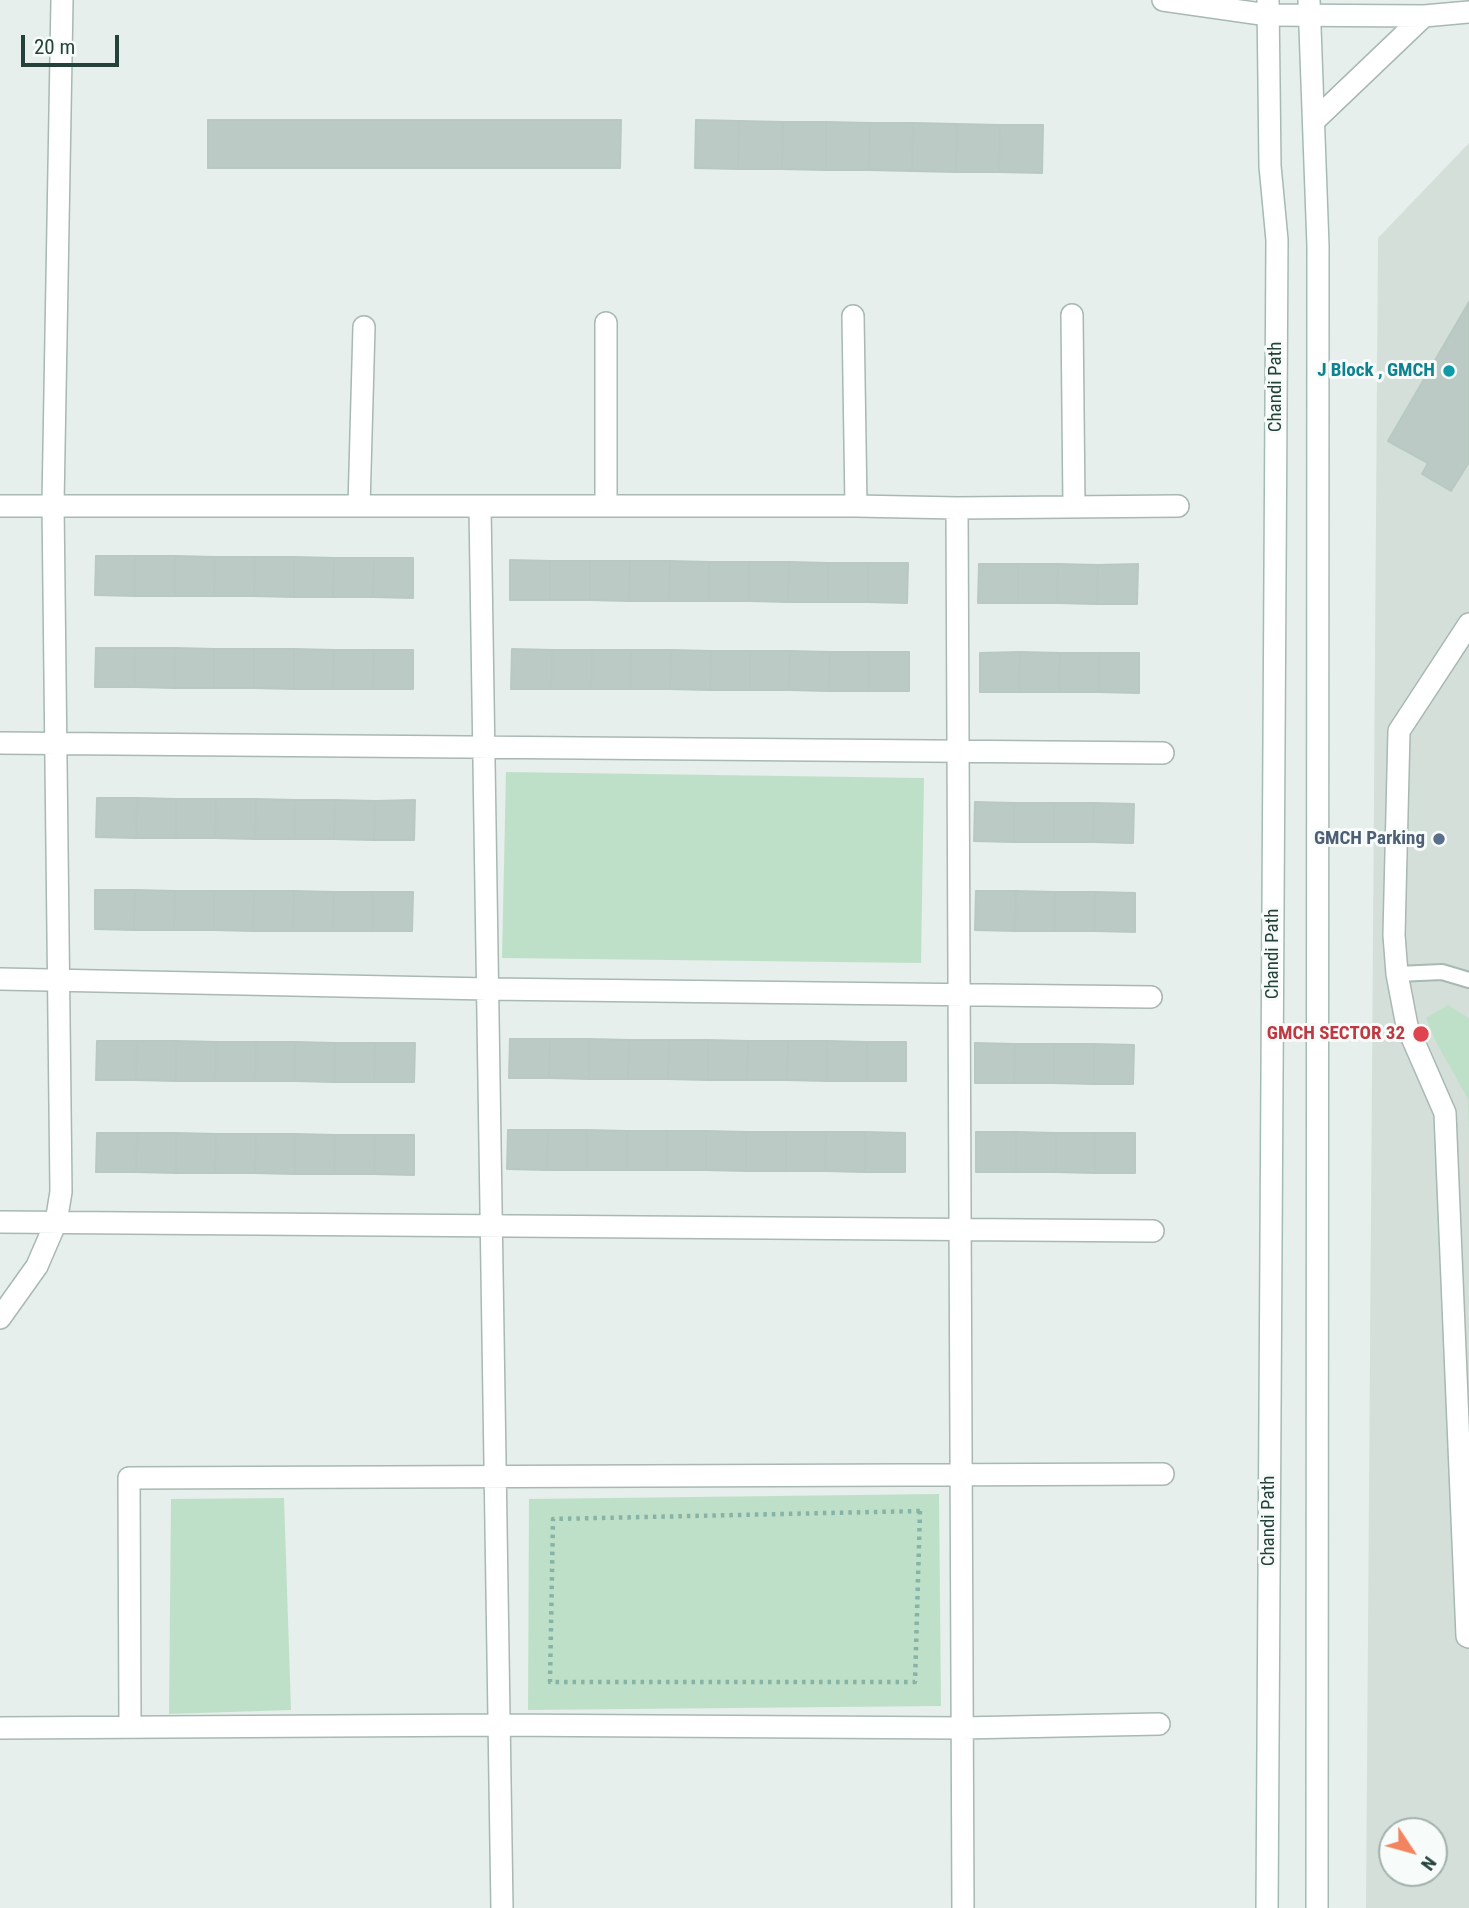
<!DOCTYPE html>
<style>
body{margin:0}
#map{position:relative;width:1469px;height:1908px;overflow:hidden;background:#e6efeb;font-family:"Roboto Condensed",sans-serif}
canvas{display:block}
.north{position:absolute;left:1378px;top:1817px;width:70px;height:70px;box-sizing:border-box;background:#f7fbf9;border:2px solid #a3b1ad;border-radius:50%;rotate:126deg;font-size:19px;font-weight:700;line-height:28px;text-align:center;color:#24423a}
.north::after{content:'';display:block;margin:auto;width:24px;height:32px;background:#f4845f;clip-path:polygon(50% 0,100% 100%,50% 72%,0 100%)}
.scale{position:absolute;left:21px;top:35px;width:98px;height:32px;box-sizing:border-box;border:4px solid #24423a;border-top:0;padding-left:9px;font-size:21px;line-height:24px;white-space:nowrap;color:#24423a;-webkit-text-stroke:5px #f7fbf9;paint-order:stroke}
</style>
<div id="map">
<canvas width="1469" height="1908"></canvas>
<div class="north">N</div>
<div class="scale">20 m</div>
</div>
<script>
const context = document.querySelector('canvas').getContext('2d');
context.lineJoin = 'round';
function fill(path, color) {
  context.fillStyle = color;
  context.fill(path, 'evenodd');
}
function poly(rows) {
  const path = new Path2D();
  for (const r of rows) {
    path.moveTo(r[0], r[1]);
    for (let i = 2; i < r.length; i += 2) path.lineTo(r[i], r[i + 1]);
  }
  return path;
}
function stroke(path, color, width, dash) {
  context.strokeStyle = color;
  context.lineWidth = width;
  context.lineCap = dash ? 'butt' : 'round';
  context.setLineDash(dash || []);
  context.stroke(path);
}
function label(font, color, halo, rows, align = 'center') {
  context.font = font + ' "Roboto Condensed",sans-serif';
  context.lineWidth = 6;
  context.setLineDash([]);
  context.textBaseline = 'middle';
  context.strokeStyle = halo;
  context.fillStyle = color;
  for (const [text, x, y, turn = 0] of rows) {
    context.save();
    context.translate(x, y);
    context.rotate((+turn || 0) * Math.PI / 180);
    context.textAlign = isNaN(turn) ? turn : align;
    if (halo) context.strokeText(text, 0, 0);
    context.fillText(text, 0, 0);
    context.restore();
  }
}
const built = poly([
 [1469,143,1469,1908,1366,1908,1378,238],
 [1392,1831,1434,1831,1434,1873,1392,1873]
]);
const green = poly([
 [506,772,924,778,921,963,502,958],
 [1448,1005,1469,1018,1469,1138,1468,1099,1435,1040,1426,1018],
 [939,1494,941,1706,528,1710,529,1499],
 [284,1498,291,1710,169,1714,171,1499]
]);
const building = poly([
 [208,120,621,120,620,168,208,168,208,120],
 [696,120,739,121,738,169,695,168,696,120],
 [739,121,783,122,782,169,738,169,739,121],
 [783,122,826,122,826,170,782,169,783,122],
 [826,122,870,123,869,170,826,170,826,122],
 [870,123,913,123,912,171,869,170,870,123],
 [913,123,957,124,956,172,912,171,913,123],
 [957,124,1000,125,999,172,956,172,957,124],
 [1000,125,1043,125,1042,173,999,172,1000,125],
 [1469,302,1469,462,1451,491,1422,474,1428,463,1388,441,1469,302],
 [96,556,135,556,135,596,95,595,96,556],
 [135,556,175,556,175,596,135,596,135,556],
 [175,556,215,557,214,596,175,596,175,556],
 [215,557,255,557,254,596,214,596,215,557],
 [255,557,294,557,294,597,254,596,255,557],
 [294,557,334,558,333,597,294,597,294,557],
 [334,558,374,558,373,597,333,597,334,558],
 [374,558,413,558,413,598,373,597,374,558],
 [510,560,550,561,550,600,510,600,510,560],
 [550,561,590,561,590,600,550,600,550,561],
 [590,561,630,561,629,601,590,600,590,561],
 [630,561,670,561,669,601,629,601,630,561],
 [670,561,709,562,709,601,669,601,670,561],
 [709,562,749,562,749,601,709,601,709,562],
 [749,562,789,562,788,602,749,601,749,562],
 [789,562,828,563,828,602,788,602,789,562],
 [828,563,868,563,868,602,828,602,828,563],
 [868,563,908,563,907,603,868,602,868,563],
 [979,564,1018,564,1018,603,978,603,979,564],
 [1018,564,1058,564,1057,603,1018,603,1018,564],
 [1058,564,1098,565,1097,604,1057,603,1058,564],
 [1138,564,1137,604,1097,604,1098,565,1138,564],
 [96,648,135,648,135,687,95,687,96,648],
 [135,648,175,648,175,688,135,687,135,648],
 [175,648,214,649,214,688,175,688,175,648],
 [214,649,254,649,254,688,214,688,214,649],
 [254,649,294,649,294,689,254,688,254,649],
 [294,649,334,650,333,689,294,689,294,649],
 [512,649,552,650,551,689,511,689,512,649],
 [334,650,374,650,373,689,333,689,334,650],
 [374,650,413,650,413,689,373,689,374,650],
 [552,650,592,650,591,689,551,689,552,650],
 [592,650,631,650,631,689,591,689,592,650],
 [631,650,671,650,670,689,631,689,631,650],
 [671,650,711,651,710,690,670,689,671,650],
 [711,651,750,651,750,690,710,690,711,651],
 [750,651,790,651,789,690,750,690,750,651],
 [790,651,830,652,829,691,789,690,790,651],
 [830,652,869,652,869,691,829,691,830,652],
 [869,652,909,652,909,691,869,691,869,652],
 [1020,652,1019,692,980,692,980,653,1020,652],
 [1020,652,1060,653,1059,692,1019,692,1020,652],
 [1060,653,1099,653,1099,692,1059,692,1060,653],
 [1099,653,1139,653,1139,693,1099,692,1099,653],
 [97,798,137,798,136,838,96,837,97,798],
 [137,798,176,799,176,838,136,838,137,798],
 [176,799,216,799,215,838,176,838,176,799],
 [216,799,256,799,255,839,215,838,216,799],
 [256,799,295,800,295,839,255,839,256,799],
 [295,800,335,800,334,839,295,839,295,800],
 [335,800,375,801,374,840,334,839,335,800],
 [415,800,414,840,374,840,375,801,415,800],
 [975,802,1014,803,1014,842,974,841,975,802],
 [1014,803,1054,803,1054,842,1014,842,1014,803],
 [1054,803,1094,803,1093,842,1054,842,1054,803],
 [1094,803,1134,804,1133,843,1093,842,1094,803],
 [95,890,135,890,134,930,95,929,95,890],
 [135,890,175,891,174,930,134,930,135,890],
 [175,891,214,891,214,930,174,930,175,891],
 [214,891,254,891,253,931,214,930,214,891],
 [254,891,294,891,293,931,253,931,254,891],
 [294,891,334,892,333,931,293,931,294,891],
 [976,891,1016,891,1015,931,975,930,976,891],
 [1016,891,1055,892,1055,931,1015,931,1016,891],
 [334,892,373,892,373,931,333,931,334,892],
 [373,892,413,892,412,931,373,931,373,892],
 [1055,892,1095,892,1095,931,1055,931,1055,892],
 [1095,892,1135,893,1135,932,1095,931,1095,892],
 [510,1039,550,1039,549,1078,509,1078,510,1039],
 [550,1039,589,1039,589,1079,549,1078,550,1039],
 [589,1039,629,1040,628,1079,589,1079,589,1039],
 [629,1040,669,1040,668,1079,628,1079,629,1040],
 [669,1040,708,1040,708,1080,668,1079,669,1040],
 [708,1040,748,1041,747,1080,708,1080,708,1040],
 [97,1041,137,1041,136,1080,96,1080,97,1041],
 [137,1041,176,1041,176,1081,136,1080,137,1041],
 [176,1041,216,1042,215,1081,176,1081,176,1041],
 [748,1041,788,1041,787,1080,747,1080,748,1041],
 [788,1041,827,1041,827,1081,787,1080,788,1041],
 [827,1041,867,1042,867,1081,827,1081,827,1041],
 [216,1042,256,1042,255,1081,215,1081,216,1042],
 [256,1042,295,1042,295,1081,255,1081,256,1042],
 [295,1042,335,1043,335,1082,295,1081,295,1042],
 [867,1042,906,1042,906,1081,867,1081,867,1042],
 [335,1043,375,1043,374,1082,335,1082,335,1043],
 [375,1043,415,1043,414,1082,374,1082,375,1043],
 [975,1043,1015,1044,1014,1083,975,1083,975,1043],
 [1015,1044,1054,1044,1054,1083,1014,1083,1015,1044],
 [1054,1044,1094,1044,1094,1084,1054,1083,1054,1044],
 [1094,1044,1134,1045,1133,1084,1094,1084,1094,1044],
 [508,1130,548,1130,547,1170,507,1169,508,1130],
 [548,1130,587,1130,587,1170,547,1170,548,1130],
 [587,1130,627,1131,627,1170,587,1170,587,1130],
 [627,1131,667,1131,667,1170,627,1170,627,1131],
 [667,1131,706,1131,706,1170,667,1170,667,1131],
 [706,1131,746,1132,746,1171,706,1170,706,1131],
 [746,1132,786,1132,786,1171,746,1171,746,1132],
 [786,1132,826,1132,825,1171,786,1171,786,1132],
 [826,1132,865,1132,865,1172,825,1171,826,1132],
 [865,1132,905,1133,905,1172,865,1172,865,1132],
 [976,1132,1016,1132,1016,1172,976,1172,976,1132],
 [1016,1132,1056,1133,1056,1172,1016,1172,1016,1132],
 [97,1133,137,1133,136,1172,96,1172,97,1133],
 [137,1133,176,1133,176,1173,136,1172,137,1133],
 [176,1133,216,1134,215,1173,176,1173,176,1133],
 [1056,1133,1095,1133,1095,1173,1056,1172,1056,1133],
 [1095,1133,1135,1133,1135,1173,1095,1173,1095,1133],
 [216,1134,256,1134,255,1173,215,1173,216,1134],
 [256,1134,295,1134,295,1174,255,1173,256,1134],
 [295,1134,335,1135,334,1174,295,1174,295,1134],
 [335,1135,375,1135,374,1174,334,1174,335,1135],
 [375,1135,414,1135,414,1175,374,1174,375,1135]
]);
const path = poly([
 [920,1511,915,1682,550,1682,553,1519,920,1511]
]);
const service = poly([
 [1397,974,1442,972,1469,980]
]);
const minor = poly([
 [1072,315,1074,506],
 [853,316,856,506],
 [606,323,606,506],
 [0,506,856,506,957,508,1178,506],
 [359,506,364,327],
 [480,507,502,1908],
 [957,508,963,1908],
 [1469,624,1399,731,1394,935,1397,974,1407,1026,1445,1113,1467,1636,1469,1637],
 [0,743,1163,753],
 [0,979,488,989,1151,997],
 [0,1222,1153,1231],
 [0,1318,37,1266,56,1222,61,1192,53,504,62,0],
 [130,1727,129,1478,1163,1474],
 [0,1728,499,1725,962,1728,1159,1724]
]);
const tertiary = poly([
 [1163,0,1268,15,1424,16,1469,12],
 [1314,121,1424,16]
]);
const secondary = poly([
 [1309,0,1318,246,1317,1908],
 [1267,1908,1277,240,1270,166,1268,0]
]);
const markers = [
 [1449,371,7,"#0f9aa8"],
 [1439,839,7,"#5c6f8a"],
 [1421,1034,9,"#e0444e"]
];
const cultureNames = [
 ["J Block , GMCH",1435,371]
];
const streetNames = [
 ["Chandi Path",1276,387,-90],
 ["Chandi Path",1273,954,-90],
 ["Chandi Path",1269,1521,-90]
];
const serviceNames = [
 ["GMCH Parking",1425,839]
];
const healthNames = [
 ["GMCH SECTOR 32",1405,1034]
];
fill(built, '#d4dfda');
fill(green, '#bfe0c8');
fill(building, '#bbcac4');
stroke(building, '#b8c9c2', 2);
stroke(service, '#a8b8b2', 18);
stroke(minor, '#a8b8b2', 24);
stroke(tertiary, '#a8b8b2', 24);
stroke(secondary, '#a4bbb3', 24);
stroke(path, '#86b3a5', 4.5, [3.5, 5]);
stroke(service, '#fff', 14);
stroke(minor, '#fff', 21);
stroke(tertiary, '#fff', 21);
stroke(secondary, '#fff', 21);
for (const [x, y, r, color] of markers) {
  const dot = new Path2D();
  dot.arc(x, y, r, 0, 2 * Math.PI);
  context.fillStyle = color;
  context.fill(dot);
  stroke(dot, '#f7fbf9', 2.5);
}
label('bold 19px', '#0d838f', '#f7fbf9', cultureNames, 'right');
label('19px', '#24423a', '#f7fbf9', streetNames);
label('bold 19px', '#4e5e75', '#f7fbf9', serviceNames, 'right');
label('bold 19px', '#be3a42', '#f7fbf9', healthNames, 'right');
</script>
